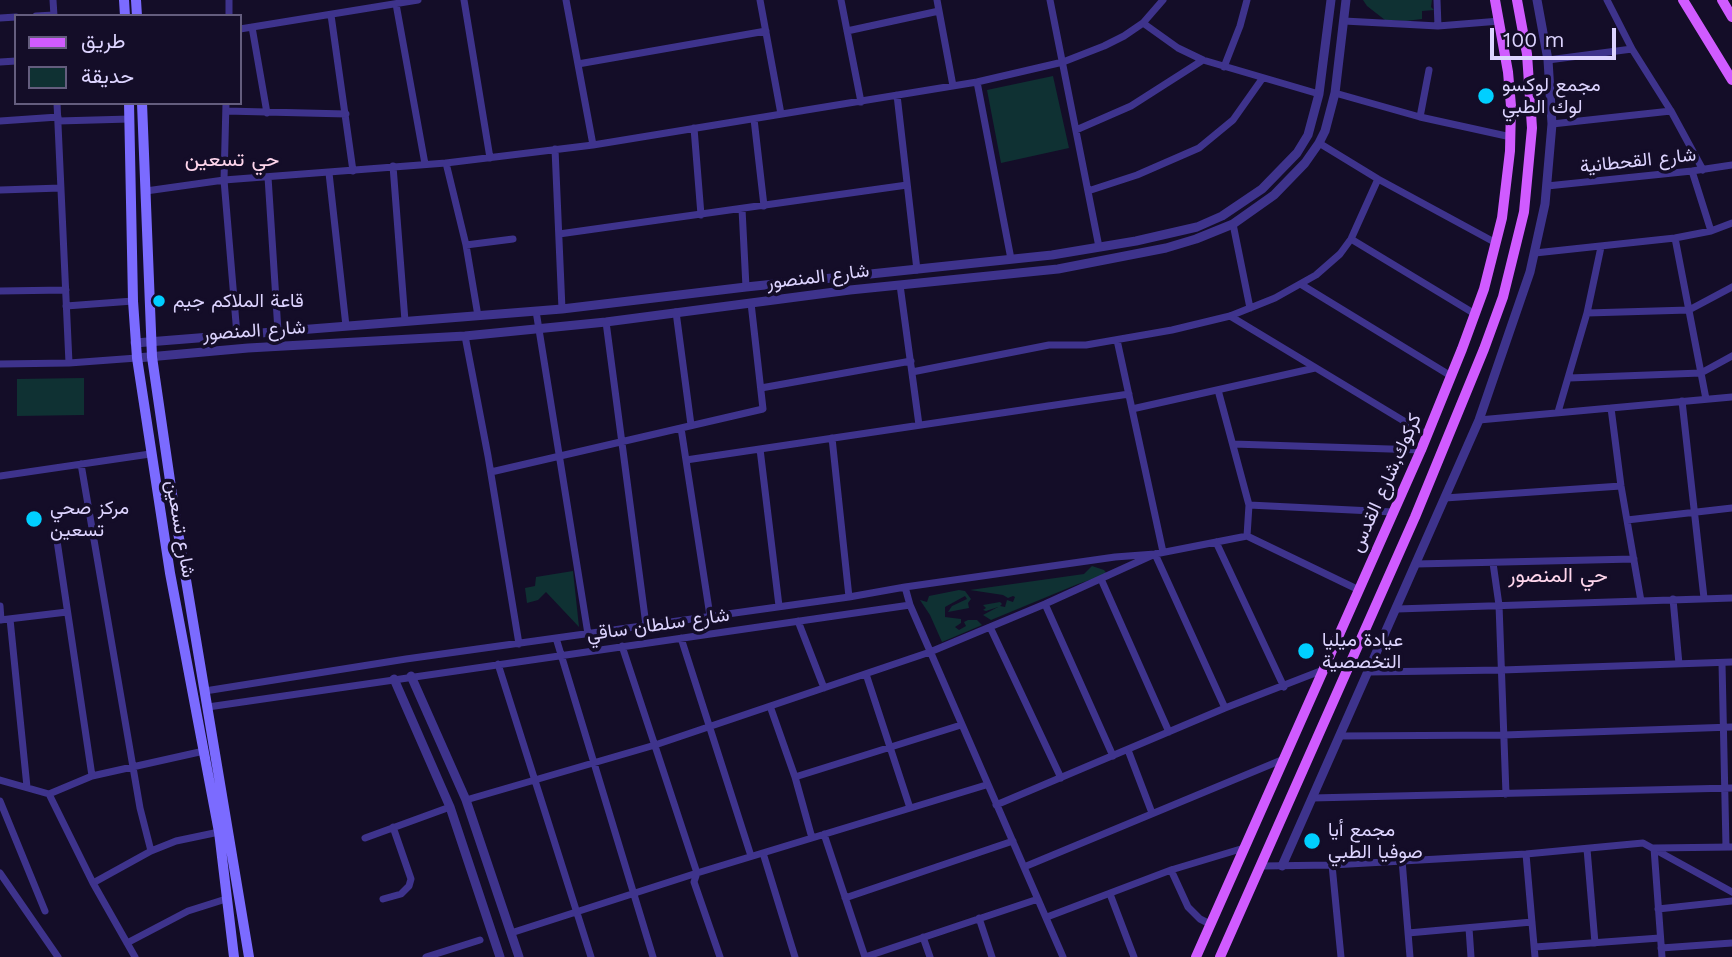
<!DOCTYPE html>
<meta charset="utf-8">
<style>
body{margin:0}
#map{position:relative;width:1732px;height:957px;overflow:hidden;background:#140d28;font-family:"Work Sans",Vazirmatn,sans-serif}
canvas{display:block}
.legend{position:absolute;left:14px;top:14px;width:228px;height:91px;box-sizing:border-box;background:#140d28;border:2px solid #645d7e;margin:0;padding:9px 12px;list-style:none;font-size:21px;color:#ddd4ff}
.legend li{display:flex;align-items:center;gap:14px;height:35px}
.legend b{width:35px;border:2px solid #645d7e}
.scale{position:absolute;left:1490px;top:28px;width:126px;height:32px;box-sizing:border-box;border:4px solid #ddd4ff;border-top:0;padding-left:9px;font-size:21px;line-height:24px;white-space:nowrap;color:#ddd4ff;-webkit-text-stroke:5px #140d28;paint-order:stroke}
</style>
<div id="map">
<canvas width="1732" height="957"></canvas>
<ul class="legend">
<li><b style="height:9px;background:#d05bff"></b>طريق</li>
<li><b style="height:19px;background:#0f3133"></b>حديقة</li>
</ul>
<div class="scale">100 m</div>
</div>
<script>
const context = document.querySelector('canvas').getContext('2d');
context.lineJoin = 'round';
function fill(path, color) {
  context.fillStyle = color;
  context.fill(path, 'evenodd');
}
function poly(rows) {
  const path = new Path2D();
  for (const r of rows) {
    path.moveTo(r[0], r[1]);
    for (let i = 2; i < r.length; i += 2) path.lineTo(r[i], r[i + 1]);
  }
  return path;
}
function stroke(path, color, width, dash) {
  context.strokeStyle = color;
  context.lineWidth = width;
  context.lineCap = dash ? 'butt' : 'round';
  context.setLineDash(dash || []);
  context.stroke(path);
}
function label(font, color, halo, rows, align = 'center') {
  context.font = font + ' "Work Sans",Vazirmatn,sans-serif';
  context.lineWidth = 7;
  context.setLineDash([]);
  context.textBaseline = 'middle';
  context.strokeStyle = halo;
  context.fillStyle = color;
  for (const [text, x, y, turn = 0] of rows) {
    context.save();
    context.translate(x, y);
    context.rotate((+turn || 0) * Math.PI / 180);
    context.textAlign = isNaN(turn) ? turn : align;
    if (halo) context.strokeText(text, 0, 0);
    context.fillText(text, 0, 0);
    context.restore();
  }
}
const green = poly([
 [1363,0,1432,0,1431,7,1434,10,1422,11,1422,19,1406,21,1385,20,1367,6],
 [1053,76,1069,148,1001,163,987,90],
 [84,378,84,415,17,416,17,379],
 [1092,566,1104,570,1107,574,1078,584,991,620,983,615,998,607,986,611,983,610,986,608,983,605,1000,602,1002,604,1000,606,1005,607,1007,600,1013,602,1015,597,1013,596,1008,598,1003,595,970,590,1084,574],
 [573,571,579,627,546,592,538,600,527,603,525,588,535,586,536,577],
 [959,590,965,591,971,599,968,603,969,608,948,612,952,606,967,599,965,596,945,607,945,617,961,619,961,623,955,627,959,630,966,626,964,622,968,620,977,620,982,625,942,642,930,615,920,600,927,602,929,596]
]);
const minor = poly([
 [53,0,54,16],
 [229,0,229,16],
 [464,0,490,158],
 [566,0,593,145],
 [760,0,781,114],
 [841,0,861,102],
 [937,0,953,86],
 [1050,0,1099,247],
 [1437,0,1438,26],
 [1607,0,1632,49,1671,111,1703,170],
 [396,4,425,164],
 [331,15,353,171],
 [36,16,54,15],
 [0,18,16,17],
 [1344,21,1438,26,1500,21],
 [1143,23,1178,48,1203,60,1319,94],
 [252,27,267,113],
 [240,29,418,0],
 [847,31,939,11],
 [1548,60,1632,49],
 [0,62,16,61],
 [578,64,766,31],
 [1224,67,1240,26,1247,0],
 [977,82,1011,259],
 [1335,93,1420,117,1511,137],
 [897,95,917,270],
 [57,103,69,363],
 [226,103,224,180,237,335],
 [226,111,346,114],
 [1420,117,1429,70],
 [754,119,764,206],
 [0,121,58,117],
 [58,121,130,119],
 [1552,124,1671,111],
 [694,128,701,215],
 [1076,130,1131,106,1203,60],
 [1319,143,1378,179,1496,243],
 [555,149,562,309],
 [446,163,466,245,478,316],
 [393,166,405,321],
 [1692,171,1711,231],
 [329,173,346,326],
 [268,177,278,331],
 [1547,186,1692,171,1732,165],
 [0,190,61,188],
 [146,191,224,180,446,163,593,145,977,82,1063,62,1104,46,1124,36,1143,23,1163,0],
 [1088,191,1137,175,1199,148,1233,120,1262,79],
 [742,209,746,287],
 [1233,224,1250,308],
 [559,234,907,185],
 [1675,238,1706,399],
 [1351,239,1475,314],
 [466,245,513,239],
 [1535,253,1675,238,1711,231,1732,223],
 [900,285,919,425],
 [1302,285,1451,376],
 [0,291,66,290],
 [66,306,133,301],
 [536,311,588,634],
 [676,312,691,425],
 [1587,313,1689,310,1732,287],
 [1230,316,1427,435],
 [606,322,646,625],
 [465,336,488,456,519,644],
 [1117,340,1163,552],
 [0,364,69,363,137,358],
 [912,372,1049,345,1086,345,1172,330,1230,316,1275,298,1316,275,1340,254,1351,239,1378,179],
 [1569,378,1701,373,1732,356],
 [761,388,911,361],
 [1218,390,1249,505,1247,536],
 [1682,401,1704,598],
 [1611,408,1621,486,1641,601],
 [1132,409,1315,368],
 [1558,412,1587,313,1601,247],
 [1479,420,1732,397],
 [681,428,710,616],
 [832,438,849,597],
 [1233,444,1421,450],
 [760,449,779,606],
 [686,460,1129,394],
 [81,464,140,808,151,851],
 [491,472,763,409,751,303],
 [0,476,150,454],
 [1445,498,1621,486],
 [1249,505,1393,512],
 [1627,520,1732,508],
 [56,534,92,776],
 [1216,542,1284,687],
 [1155,554,1225,708],
 [1493,563,1499,605,1506,794],
 [1416,564,1634,559],
 [1101,579,1169,732],
 [905,587,910,605,1063,957],
 [1673,599,1679,664],
 [1045,604,1113,756],
 [0,606,1,620],
 [1397,609,1732,598],
 [10,619,27,787],
 [0,620,67,612],
 [798,621,824,688],
 [990,627,1061,778],
 [556,638,653,957],
 [681,638,751,856],
 [622,646,697,873,694,882,720,957],
 [1722,663,1726,847],
 [498,664,591,957],
 [1369,672,1502,670,1732,662],
 [866,674,910,808],
 [205,691,406,659,849,597,905,587,1115,557,1155,554],
 [770,706,795,777,812,838],
 [208,707,910,605],
 [1340,736,1504,735,1732,727],
 [1128,750,1152,813],
 [795,777,961,725],
 [0,780,49,794,92,776,204,751],
 [49,794,93,883,135,957],
 [1312,798,1732,788],
 [466,800,655,745,930,652,1045,604,1155,554,1247,536,1359,590],
 [0,801,45,911],
 [996,805,1225,708,1323,670],
 [824,834,865,957],
 [365,838,450,807],
 [1587,849,1595,943],
 [763,853,795,957],
 [1526,854,1535,957],
 [1402,860,1410,957],
 [1332,865,1341,957],
 [1262,866,1332,865,1526,854,1643,843,1732,892],
 [1024,867,1284,759],
 [1171,870,1188,907,1200,919,1210,924],
 [0,873,58,957],
 [93,883,151,851,176,841,219,832],
 [1110,894,1134,957],
 [845,898,1013,841],
 [383,899,401,894,409,886,411,879,393,827],
 [1658,909,1732,901],
 [1047,917,1171,870,1244,848],
 [979,918,992,957],
 [1469,928,1471,957],
 [511,933,697,873,986,785],
 [1408,933,1532,922],
 [923,937,930,957],
 [127,943,188,911,226,899],
 [1535,947,1660,938],
 [1661,948,1732,943],
 [426,957,480,940],
 [865,957,1038,899],
 [1662,957,1654,848,1732,847]
]);
const tertiary = poly([
 [135,343,562,309,746,287,1052,255,1136,241,1197,227,1222,216,1262,189,1297,153,1308,135,1319,94,1331,0],
 [137,358,248,348,465,336,606,322,850,290,1058,269,1166,248,1196,239,1233,224,1274,195,1305,163,1319,143,1325,131,1335,93,1346,0],
 [411,676,466,800,519,957],
 [394,679,450,807,500,957],
 [1282,866,1479,420,1530,272,1545,204,1552,124,1548,60,1537,0]
]);
const secondary = poly([
 [124,0,125,16],
 [136,0,137,16],
 [129,103,133,301,137,358,170,573,219,832,234,957],
 [142,103,152,357,174,508,249,957]
]);
const primary = poly([
 [1683,0,1732,80],
 [1722,0,1732,17],
 [1196,957,1421,450,1462,349,1484,289,1502,218,1510,151,1511,106,1508,72,1495,0],
 [1220,957,1415,517,1484,349,1503,297,1524,212,1532,128,1527,54,1517,0]
]);
const markers = [
 [1486,96,9,"#00cfff"],
 [159,301,7,"#00cfff"],
 [34,519,9,"#00cfff"],
 [1306,651,9,"#00cfff"],
 [1312,841,9,"#00cfff"]
];
const poiNames = [
 ["مجمع لوكسو",1502,85],
 ["لوك الطبي",1502,107],
 ["قاعة الملاكم جيم",173,301],
 ["مركز صحي",50,508],
 ["تسعين",50,530],
 ["عيادة ميليا",1322,640],
 ["التخصصية",1322,662],
 ["مجمع أيا",1328,830],
 ["صوفيا الطبي",1328,852]
];
const streetNames = [
 ["شارع القحطانية",1638,161,-6],
 ["شارع المنصور",818,277,-7],
 ["شارع المنصور",254,331,-4],
 ["كركوك,شارع القدس",1386,483,-66],
 ["شارع تسعين",180,529,80],
 ["شارع سلطان ساقي",658,625,-8]
];
const neighbourhoodNames = [
 ["حي تسعين",232,160],
 ["حي المنصور",1558,576]
];
fill(green, '#0f3133');
stroke(minor, '#3e338c', 7);
stroke(tertiary, '#3e338c', 9);
stroke(secondary, '#7b6bff', 10);
stroke(primary, '#d05bff', 10);
for (const [x, y, r, color] of markers) {
  const dot = new Path2D();
  dot.arc(x, y, r, 0, 2 * Math.PI);
  context.fillStyle = color;
  context.fill(dot);
  stroke(dot, '#140d28', 2.5);
}
label('19px', '#ddd4ff', '#140d28', poiNames, 'left');
label('19px', '#ddd4ff', '#140d28', streetNames);
label('21px', '#ffd6ec', '#140d28', neighbourhoodNames);
</script>
